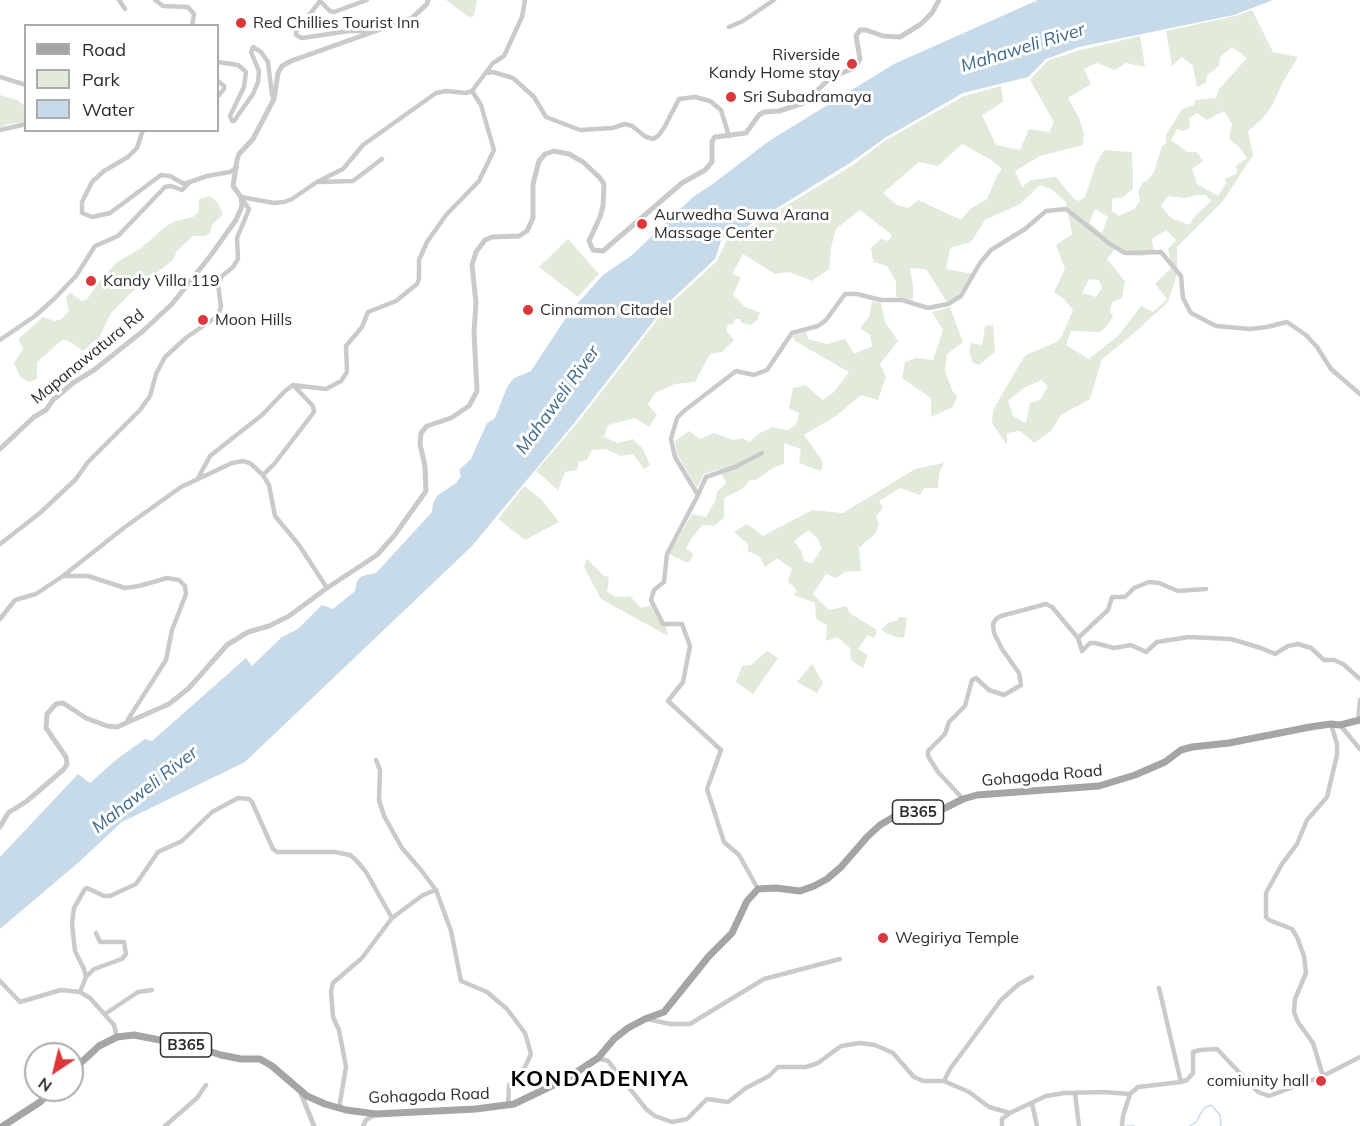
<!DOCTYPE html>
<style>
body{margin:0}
#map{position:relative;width:1360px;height:1126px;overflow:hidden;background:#fff;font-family:Mulish,sans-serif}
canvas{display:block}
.legend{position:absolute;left:24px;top:24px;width:195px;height:108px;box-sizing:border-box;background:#fff;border:2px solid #ababab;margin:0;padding:8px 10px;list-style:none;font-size:18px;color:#2d2d2d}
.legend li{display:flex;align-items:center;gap:12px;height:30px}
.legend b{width:30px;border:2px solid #ababab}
.north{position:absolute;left:24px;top:1042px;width:60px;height:60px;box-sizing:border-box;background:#fff;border:2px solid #ababab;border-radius:50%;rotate:215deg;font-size:16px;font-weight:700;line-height:24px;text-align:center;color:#2d2d2d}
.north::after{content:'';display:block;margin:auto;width:21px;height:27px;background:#dc373c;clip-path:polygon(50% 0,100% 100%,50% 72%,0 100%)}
</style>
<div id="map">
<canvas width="1360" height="1126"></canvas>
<ul class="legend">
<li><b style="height:8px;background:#a5a5a5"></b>Road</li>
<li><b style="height:16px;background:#e2eadb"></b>Park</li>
<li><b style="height:16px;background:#c7dae9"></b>Water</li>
</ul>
<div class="north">N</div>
</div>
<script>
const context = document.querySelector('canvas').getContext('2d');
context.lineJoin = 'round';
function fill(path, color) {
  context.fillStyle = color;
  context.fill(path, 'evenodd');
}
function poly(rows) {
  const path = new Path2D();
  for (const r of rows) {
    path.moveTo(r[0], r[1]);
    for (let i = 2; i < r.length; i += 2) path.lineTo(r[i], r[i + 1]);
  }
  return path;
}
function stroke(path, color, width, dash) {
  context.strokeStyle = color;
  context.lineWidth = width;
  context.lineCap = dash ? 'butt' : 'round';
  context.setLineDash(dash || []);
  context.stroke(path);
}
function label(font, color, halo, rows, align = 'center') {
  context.font = font + ' Mulish,sans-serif';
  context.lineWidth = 6;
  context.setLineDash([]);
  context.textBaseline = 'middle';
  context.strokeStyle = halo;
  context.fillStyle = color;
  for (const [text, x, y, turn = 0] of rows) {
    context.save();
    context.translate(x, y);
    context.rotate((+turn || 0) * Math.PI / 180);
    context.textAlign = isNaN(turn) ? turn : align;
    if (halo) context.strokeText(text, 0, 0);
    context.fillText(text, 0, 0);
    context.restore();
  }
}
const green = poly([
 [446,0,477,0,474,16,469,17],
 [1252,10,1273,52,1298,57,1283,82,1273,104,1262,119,1248,131,1253,155,1223,201,1177,247,1177,274,1168,302,1134,333,1102,359,1090,399,1061,415,1051,431,1034,443,1020,431,1007,433,1007,445,992,423,993,410,1022,360,1026,355,1056,342,1062,336,1073,310,1064,299,1054,292,1065,269,1056,245,1072,234,1066,202,1051,189,1040,185,1020,204,985,220,971,242,950,248,946,269,973,274,960,294,947,302,926,269,910,268,913,285,913,300,896,297,896,282,887,266,873,262,871,248,881,239,888,241,892,235,860,210,836,229,831,248,829,269,812,281,790,272,775,274,743,254,732,274,741,277,733,295,744,306,760,313,757,320,751,325,741,323,740,319,735,319,733,324,728,325,726,330,734,340,722,352,710,354,695,382,675,384,655,393,648,404,657,415,649,427,635,418,608,425,604,437,618,443,633,439,643,449,650,465,644,469,633,454,621,456,606,449,592,450,587,460,579,462,577,470,565,472,558,490,536,471,578,422,668,306,717,261,730,233,740,233,761,221,853,165,886,140,964,96,1001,86,1003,102,982,115,996,145,1020,150,1029,129,1049,132,1054,122,1030,80,1047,61,1080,50,1140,36,1145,67,1126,63,1115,70,1097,63,1084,69,1091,84,1068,98,1079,118,1084,134,1083,145,1040,156,1015,171,1022,187,1031,180,1056,177,1074,199,1079,201,1085,197,1096,164,1104,150,1132,152,1133,189,1123,197,1112,199,1112,211,1119,216,1134,209,1140,201,1138,191,1143,182,1147,181,1154,172,1162,146,1166,143,1166,135,1182,109,1194,105,1195,100,1216,98,1219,89,1247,58,1232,47,1220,57,1219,66,1207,75,1206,83,1197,87,1193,66,1182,57,1172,66,1166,31,1235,16],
 [1224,111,1232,124,1229,139,1239,147,1247,158,1236,166,1237,173,1225,179,1226,183,1218,196,1197,184,1192,169,1203,161,1197,152,1187,152,1171,140,1177,129,1183,131,1190,128,1189,118,1197,113,1207,120],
 [962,144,993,161,1002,169,997,176,987,199,970,209,961,220,918,200,908,208,897,205,883,193,919,162,938,166],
 [1197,195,1206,195,1211,201,1196,215,1189,225,1171,218,1161,206,1168,196,1184,198],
 [1095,209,1108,217,1102,233,1089,223],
 [1166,230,1176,240,1168,249,1172,267,1155,284,1167,299,1153,312,1141,306,1119,335,1089,359,1066,345,1071,331,1100,332,1107,326,1113,317,1110,311,1112,302,1122,298,1125,281,1107,259,1115,249,1125,255,1140,256,1154,254,1152,239],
 [1089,279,1099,280,1102,288,1096,297,1082,293],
 [1041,380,1048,386,1040,400,1030,403,1026,423,1013,416,1008,401,1024,388],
 [0,95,17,100,25,106,25,122,8,124,0,128],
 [210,196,218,203,223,214,212,225,210,233,205,236,193,236,177,251,173,260,131,293,111,313,100,336,83,351,69,341,62,340,37,362,37,379,29,382,20,377,14,363,23,349,18,339,43,317,54,321,62,319,69,311,66,297,70,293,82,301,88,298,101,279,117,262,140,249,165,227,175,221,193,217,199,211,199,199],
 [568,239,599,274,578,297,539,267],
 [872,301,881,303,885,322,898,341,880,364,886,377,878,400,861,395,836,416,804,435,823,462,821,471,799,463,801,449,784,443,784,464,773,468,756,480,750,480,742,489,724,498,724,518,714,526,702,525,692,538,686,548,694,555,688,563,669,554,692,514,706,517,715,501,717,492,726,483,719,469,704,474,697,488,677,454,675,441,689,431,700,439,714,433,733,440,742,438,750,442,758,434,772,427,788,430,796,425,799,413,789,408,793,388,805,385,823,400,834,392,849,372,795,341,792,336,806,332,808,339,827,344,845,339,854,354,872,346,870,335,860,328,869,317],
 [950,307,963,342,947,354,945,371,953,392,957,396,953,407,931,417,931,398,902,378,905,362,916,358,933,360,943,330,932,312],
 [993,325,995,352,979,365,973,363,969,352,971,343,982,345,985,326],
 [944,463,939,474,938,488,924,488,920,495,900,488,879,501,883,508,876,516,879,525,875,534,859,548,861,571,845,572,836,578,826,574,813,594,829,610,846,606,851,614,877,630,874,638,868,635,858,649,868,655,863,668,851,660,850,648,837,637,826,641,827,625,816,619,815,603,794,595,797,590,788,582,792,569,777,558,765,567,760,557,748,551,748,544,734,532,747,524,763,536,812,510,843,513,915,469],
 [809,530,818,539,822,549,812,563,804,561,801,551,794,541],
 [524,486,541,499,559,522,525,540,498,519],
 [587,559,604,576,609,577,607,592,616,597,630,596,641,608,652,605,661,625,666,626,668,636,601,599,584,567],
 [899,617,907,618,904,638,895,637,881,630,888,623,898,620],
 [767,651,778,658,753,694,736,682,742,666,751,665],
 [812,664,823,683,817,693,797,682]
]);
const water = poly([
 [1038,0,1273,0,1234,15,1079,47,1046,59,1028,77,963,93,885,138,850,163,740,231,729,230,721,241,715,259,666,305,576,421,472,546,245,762,122,822,79,862,0,929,0,857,78,774,90,783,117,759,145,739,152,741,246,658,252,666,282,637,298,629,322,605,333,609,355,591,357,581,362,576,376,573,432,512,433,503,438,495,456,483,461,476,459,470,471,459,487,423,495,418,507,387,514,378,531,371,569,313,603,275,632,255,693,197,714,183,769,141,894,64]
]);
const stream = poly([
 [1126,1126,1134,1126],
 [1190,1126,1196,1122,1204,1108,1211,1105,1220,1115,1221,1126]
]);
const minor = poly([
 [119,0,125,9],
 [155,0,163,6,188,7,194,14,192,26],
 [367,0,334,12,330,11,320,1,296,32,296,35,302,38,349,31,372,31],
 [729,27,743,21,774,0],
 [218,62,238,65,246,72,244,87,230,116,232,121,234,121,253,94,258,82,259,71,251,52,253,47,261,52,268,62,272,95,274,99],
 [486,73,493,72,513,78,534,97,546,117,580,130,612,128,625,124,632,126,646,137,653,139,658,136,664,128,679,99,695,97,710,101,721,110,729,136],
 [0,77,26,85],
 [218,81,224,86,224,89,218,96],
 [0,130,26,124],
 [143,130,137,148,128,157,104,171,92,182,82,202,82,213,92,217,110,213,161,175,170,176,184,184,207,176,230,172,237,167],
 [320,182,353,181,382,159],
 [241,197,274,203,284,202,292,199,317,182,343,169,363,145,436,93,446,91,466,93,472,91,493,63,504,56,522,17,525,0],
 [0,340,35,316,54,299,76,276,95,246,118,236,165,187,171,186,182,190,190,182],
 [263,475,275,463,314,412,313,406,293,385],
 [198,478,210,456,262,415,285,391,293,385,326,389,341,381,347,372,346,346,362,327,368,312,396,301,417,284,419,279,419,260,427,242,446,215,479,181,494,150,481,105,472,91],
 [698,495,706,477,735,467,762,453],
 [0,544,40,513,76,479,88,462,140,410,150,396,156,374,165,357,187,337,218,316,221,306,218,285,222,276,233,267,238,259,237,238,249,209,241,197],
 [65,576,88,576,125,588,139,586,167,578,179,580,185,586,186,594,172,630,166,660,127,721],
 [0,619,15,600,36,594,63,576,125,527,181,487,232,463,243,461,250,463,263,475,269,485,275,516,299,545,327,588],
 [1078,638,1108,610,1112,597,1125,597,1134,588,1149,582,1159,583,1178,591,1206,589],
 [1358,721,1360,700],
 [1340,725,1360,749],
 [376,760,380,770,379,800,384,816,402,848,421,870,436,890,451,931,461,981,487,992,507,1009,525,1033,531,1054,525,1067,509,1085,508,1106],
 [963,799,938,772,928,756,928,751,945,734,949,722,965,706,972,680,976,678,989,690,1004,695,1021,685,1019,673,1002,649,994,633,993,624,996,619,1001,616,1046,604,1052,607,1078,638,1082,651,1090,643,1095,643,1114,648,1131,645,1146,652,1157,642,1189,637,1231,639,1261,648,1275,654,1288,646,1298,644,1311,648,1324,660,1334,660,1343,664,1360,679],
 [758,889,739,855,724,842,707,789,721,750,668,701,683,682,690,646,682,624,663,624,651,600,654,590,664,582,667,554,698,495,675,457,671,439,677,418,684,411,736,371,754,375,767,370,792,333,818,326,826,320,845,294,857,294,881,300,902,300,928,308,948,304,961,296,980,263,991,250,1025,229,1046,211,1066,209,1110,244,1125,253,1161,252,1181,276,1183,298,1191,313,1216,326,1250,329,1267,327,1287,322,1306,335,1317,347,1331,369,1360,394],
 [86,977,94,969,122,959,126,954,124,942,100,942,96,933],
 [0,981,20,1002,61,990,80,992,90,998,114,1025,117,1037],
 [1159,988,1181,1082],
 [80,992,86,977,84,969,75,951,72,924,74,908,85,889,87,888,104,896,110,896,136,884,158,852,182,841,212,812,238,798,249,799,252,802,273,849,277,852,335,852,350,855,356,860,366,872,392,918],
 [105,1014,138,992,152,990],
 [647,1019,670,1024,690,1024,764,979,840,959],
 [598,1058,608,1061,646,1109,655,1116,672,1122,687,1119,707,1099,728,1102,746,1088,769,1076,778,1067,806,1067,818,1063,841,1046,860,1043,875,1045,893,1053,914,1077,923,1081,944,1081,969,1092,989,1107,1010,1113,1046,1096,1064,1093,1103,1092,1130,1094,1138,1087,1181,1082,1187,1080,1193,1073,1193,1052,1200,1050,1217,1049,1258,1092,1269,1096,1323,1076,1360,1057],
 [1323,1076,1313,1043,1298,1022,1294,1012,1295,999,1306,973,1304,956,1297,937,1292,929,1269,920,1266,917,1266,893,1282,864,1297,844,1307,820,1327,797,1337,755,1337,744,1331,724],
 [944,1081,950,1069,1001,1000,1019,984,1032,977],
 [1075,1093,1079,1126],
 [1032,1104,1037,1126],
 [339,1108,346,1067,339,1030,333,1017,331,991,333,983,362,958,392,918,423,895,436,890],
 [165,1126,197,1098,206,1085],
 [363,1126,366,1120,376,1114],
 [1002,1126,1002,1119,1010,1113],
 [1122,1126,1123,1116,1130,1094]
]);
const tertiary = poly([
 [0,449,34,417,46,410,53,400,73,383,94,370,143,331,172,304,211,255,236,220,242,206,241,197,233,186,237,160,239,154,253,139,274,99,278,73,282,66,291,61,412,18,427,4,428,0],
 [0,827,8,813,27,801,64,769,67,764,66,757,46,728,47,714,56,704,63,703,86,718,107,726,117,727,169,704,189,688,227,645,248,632,269,626,289,616,327,588,377,555,394,536,426,491,425,466,420,444,421,433,427,426,451,418,469,406,477,391,474,332,476,303,472,265,476,252,485,240,492,237,519,236,527,231,533,218,533,184,539,161,545,154,554,151,569,154,583,162,600,178,604,184,603,206,600,217,589,241,593,250,603,251,682,183,705,170,712,162,712,141,715,137,746,133,759,115,764,112,779,111,804,103,830,78,854,68,860,59,856,36,860,30,866,30,883,36,900,37,921,24,932,13,939,0],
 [300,1091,314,1126]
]);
const primary = poly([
 [72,1071,99,1046,117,1037,134,1035,196,1047,221,1055,241,1059,260,1059,272,1066,307,1096,325,1104,346,1110,376,1114,476,1109,514,1104,566,1079,598,1058,614,1039,628,1028,645,1019,664,1012,709,956,732,933,747,901,758,889,776,888,800,891,814,886,827,879,841,867,867,837,880,825,902,812,937,812,963,799,977,795,1099,786,1135,775,1165,762,1181,750,1192,747,1229,743,1310,727,1331,724,1340,725,1360,720],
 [3,1126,40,1102,53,1090]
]);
const markers = [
 [241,23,6,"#dc373c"],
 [852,64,6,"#dc373c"],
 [731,97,6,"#dc373c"],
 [642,224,6,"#dc373c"],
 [91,281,6,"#dc373c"],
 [528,310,6,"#dc373c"],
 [203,320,6,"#dc373c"],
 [883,938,6,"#dc373c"],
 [1321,1081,6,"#dc373c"]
];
const shields = [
 [918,812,51],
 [186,1045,51]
];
const shieldNames = [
 ["B365",918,812],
 ["B365",186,1045]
];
const poiNames = [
 ["Red Chillies Tourist Inn",253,23],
 ["Riverside",840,55,"right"],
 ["Kandy Home stay",840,73,"right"],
 ["Sri Subadramaya",743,97],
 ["Aurwedha Suwa Arana",654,215],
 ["Massage Center",654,233],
 ["Kandy Villa 119",103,281],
 ["Cinnamon Citadel",540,310],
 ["Moon Hills",215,320],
 ["Wegiriya Temple",895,938],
 ["comiunity hall",1309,1081,"right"]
];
const streetNames = [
 ["Mapanawatura Rd",88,357,-39],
 ["Gohagoda Road",1042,776,-5],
 ["Gohagoda Road",429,1096,-2]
];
const waterNames = [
 ["Mahaweli River",1023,48,-17],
 ["Mahaweli River",558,400,-54],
 ["Mahaweli River",145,790,-38]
];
const districtNames = [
 ["KONDADENIYA",600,1079]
];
fill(green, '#e2eadb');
fill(water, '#c7dae9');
stroke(stream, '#c7dae9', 1.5);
stroke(minor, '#cacaca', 4.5);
stroke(tertiary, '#cacaca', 5);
stroke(primary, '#a5a5a5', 7);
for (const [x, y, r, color] of markers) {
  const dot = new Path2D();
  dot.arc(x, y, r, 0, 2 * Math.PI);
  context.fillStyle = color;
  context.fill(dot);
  stroke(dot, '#fff', 2);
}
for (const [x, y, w] of shields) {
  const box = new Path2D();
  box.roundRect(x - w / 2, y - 12, w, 24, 4.5);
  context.fillStyle = '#fff';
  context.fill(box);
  stroke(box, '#2d2d2d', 1.5);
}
label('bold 15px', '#2d2d2d', null, shieldNames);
label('16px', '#2d2d2d', '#fff', poiNames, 'left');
label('16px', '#2d2d2d', '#fff', streetNames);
label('italic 18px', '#3f6a8a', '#fff', waterNames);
context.letterSpacing = '1.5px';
label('bold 22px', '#000', '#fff', districtNames);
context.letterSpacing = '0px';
</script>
